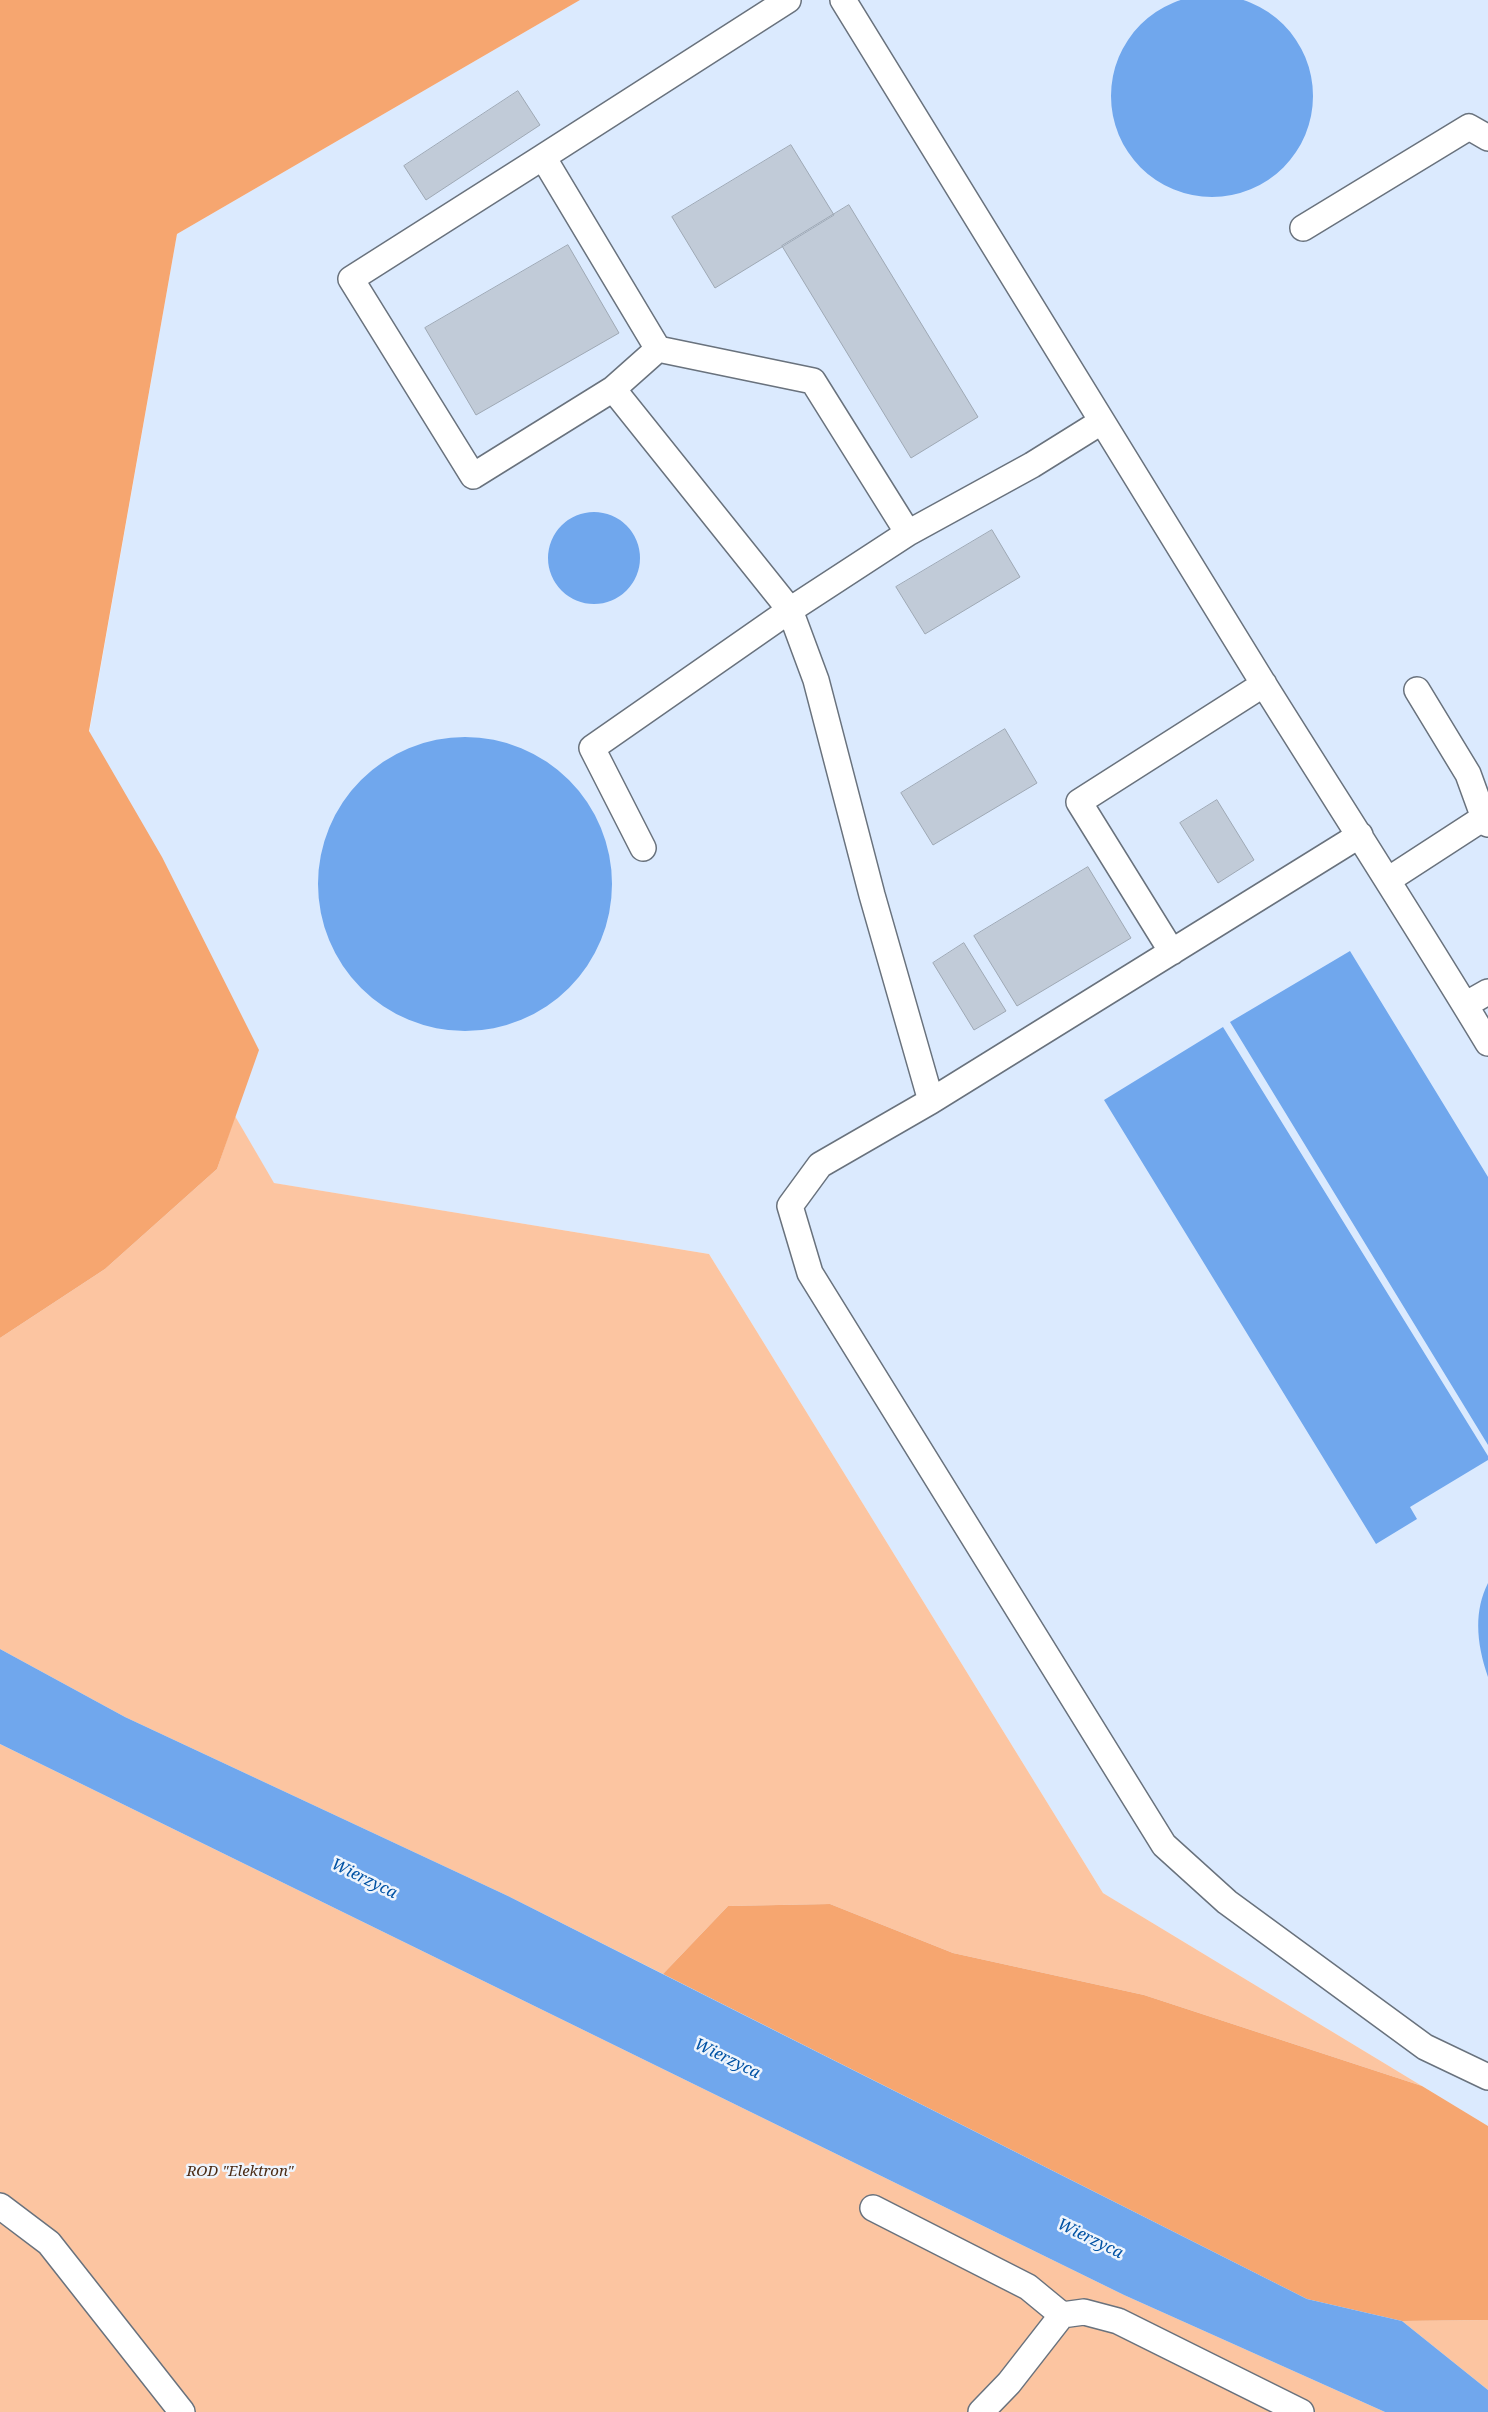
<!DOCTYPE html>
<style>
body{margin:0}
canvas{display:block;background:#eef4fc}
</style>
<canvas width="1488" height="2412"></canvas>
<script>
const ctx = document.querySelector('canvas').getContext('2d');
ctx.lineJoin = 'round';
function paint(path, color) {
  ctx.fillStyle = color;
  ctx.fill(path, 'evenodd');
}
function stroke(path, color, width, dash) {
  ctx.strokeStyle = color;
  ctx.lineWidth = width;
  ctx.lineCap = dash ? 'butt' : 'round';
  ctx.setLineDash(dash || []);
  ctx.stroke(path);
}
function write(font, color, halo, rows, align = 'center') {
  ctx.font = font + ' "Noto Serif",serif';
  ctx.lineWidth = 5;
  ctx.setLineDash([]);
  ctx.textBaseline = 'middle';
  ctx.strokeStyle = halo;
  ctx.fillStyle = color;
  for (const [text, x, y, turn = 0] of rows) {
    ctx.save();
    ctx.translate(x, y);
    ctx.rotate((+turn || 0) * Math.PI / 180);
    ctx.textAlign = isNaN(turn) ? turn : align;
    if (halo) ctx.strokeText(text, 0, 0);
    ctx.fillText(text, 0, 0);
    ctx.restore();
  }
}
paint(new Path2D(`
 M580,0H1488V2126L1103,1893L709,1254L273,1183L72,830L177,234Z`), '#dbeafe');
paint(new Path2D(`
 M235,1116L274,1183L709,1254L1103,1893L1422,2086L1144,1995L953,1953L830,1904L728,1906L663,1974L508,1896L125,1717L0,1649V1338L105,1269L217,1169Z
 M0,1744L1124,2295L1385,2412H0Z
 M1488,2320V2390L1402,2321Z`), '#fcc5a1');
paint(new Path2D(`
 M0,0H580L177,234L89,731L162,857L259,1050L217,1169L105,1269L0,1338Z
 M830,1904L953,1953L1144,1995L1422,2086L1488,2126V2320L1402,2321L1307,2299L663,1974L728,1906Z`), '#f6a670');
paint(new Path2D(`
 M1111 96a101 101 0 1 1 202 0a101 101 0 1 1-202 0Z
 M548 558a46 46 0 1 1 92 0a46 46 0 1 1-92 0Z
 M318 884a147 147 0 1 1 294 0a147 147 0 1 1-294 0Z
 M1350,951L1488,1177V1445L1230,1022Z
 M1223,1027L1488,1456V1460L1410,1507L1417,1519L1376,1544L1104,1100Z
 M1488,1583V1677C1477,1645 1473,1613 1488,1583Z
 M0,1649L125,1717L508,1896L1307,2299L1402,2321L1488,2390V2412H1385L1124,2295L0,1744Z`), '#70a7ed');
const building = new Path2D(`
 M518,91L540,125L426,200L404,166Z
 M791,145L834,215L715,288L672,217Z
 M849,205L978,417L911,458L782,246Z
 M568,245L619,333L476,415L425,328Z
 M992,530L1020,577L925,634L896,587Z
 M1005,729L1037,783L933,845L901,793Z
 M1217,800L1254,860L1218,883L1180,823Z
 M1088,867L1131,938L1017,1006L974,936Z
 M964,943L1006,1011L974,1030L933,963Z`);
paint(building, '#c1cbd8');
stroke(building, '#9fa9b5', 1);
const service = new Path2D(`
 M788,0L543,157L658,349L813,381L908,533L1032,465L1101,422
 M843,0C982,228 1121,456 1263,683C1338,803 1415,922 1488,1043
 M543,157L351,279L473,476L613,389L658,349
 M1303,228L1469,127L1488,138
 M613,389L790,610L908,533
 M1417,690L1468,774L1484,818L1488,824
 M1360,835L931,1101L820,1165L790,1206L810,1273L1164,1845L1227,1902L1425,2047L1488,2077
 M643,848L592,748L790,610L816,680L872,895L931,1101
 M1388,880L1488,815
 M1172,952L1079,802L1264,684
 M1465,1005L1488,992
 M0,2206L49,2243L182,2412
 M873,2208L1028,2287L1062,2315
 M981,2412L1009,2383L1062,2315L1084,2312L1118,2321L1301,2412`);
stroke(service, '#69727d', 28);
stroke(service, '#fff', 25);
write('italic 15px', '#4b2b14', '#eef4fc', [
 ["ROD \"Elektron\"",240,2172]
]);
write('italic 16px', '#0052a4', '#eef4fc', [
 ["Wierzyca",364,1879,26],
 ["Wierzyca",727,2059,26],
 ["Wierzyca",1090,2239,26]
]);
</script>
